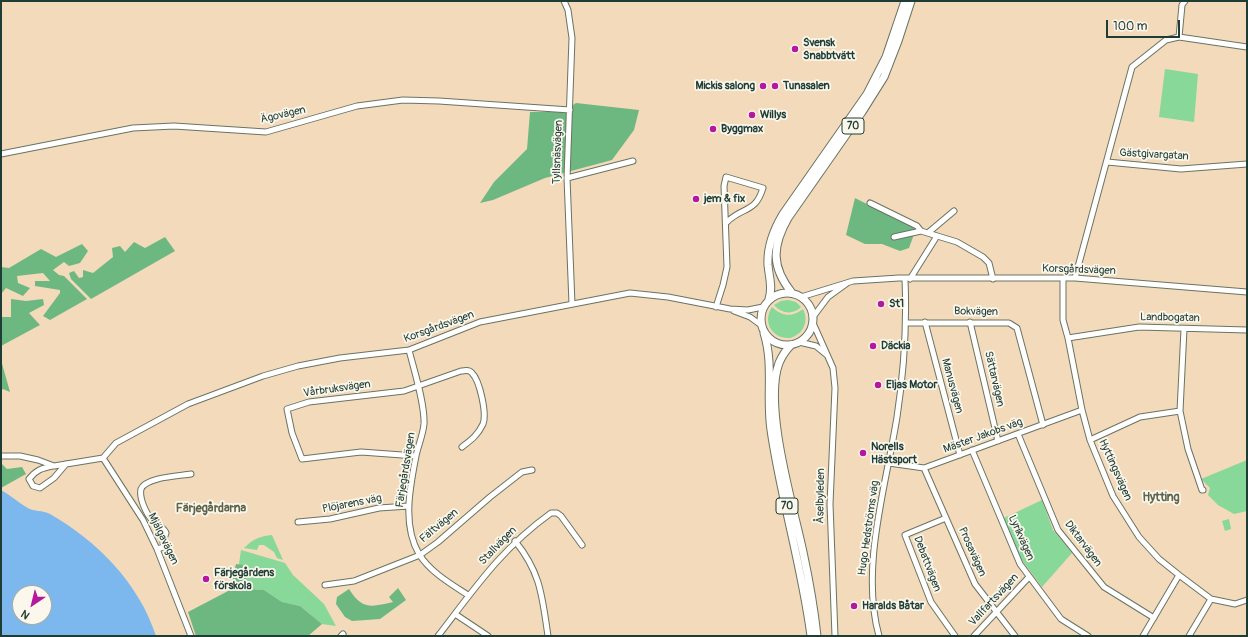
<!DOCTYPE html>
<meta charset="utf-8">
<style>
body{margin:0}
#map{position:relative;width:1248px;height:637px;overflow:hidden;background:#f3daba;font-family:Pangolin,sans-serif}
canvas{display:block}
.frame{position:absolute;inset:0;border:2px solid #1f3d34;pointer-events:none}
.north{position:absolute;left:12px;top:585px;width:40px;height:40px;box-sizing:border-box;background:#fbf7ec;border:1px solid #a3ada2;border-radius:50%;rotate:215deg;font-size:11px;font-weight:700;line-height:16px;text-align:center;color:#1f3d34}
.north::after{content:'';display:block;margin:auto;width:14px;height:18px;background:#b5179e;clip-path:polygon(50% 0,100% 100%,50% 72%,0 100%)}
.scale{position:absolute;left:1106px;top:20px;width:74px;height:18px;box-sizing:border-box;border:2px solid #1f3d34;border-top:0;padding-left:5px;font-size:12px;line-height:14px;white-space:nowrap;color:#1f3d34;-webkit-text-stroke:3px #fbf7ec;paint-order:stroke}
</style>
<div id="map">
<canvas width="1248" height="637"></canvas>
<div class="frame"></div>
<div class="north">N</div>
<div class="scale">100 m</div>
</div>
<script>
const ctx = document.querySelector('canvas').getContext('2d');
ctx.lineJoin = 'round';
function paint(path, color) {
  ctx.fillStyle = color;
  ctx.fill(path, 'evenodd');
}
function stroke(path, color, width, dash) {
  ctx.strokeStyle = color;
  ctx.lineWidth = width;
  ctx.lineCap = dash ? 'butt' : 'round';
  ctx.setLineDash(dash || []);
  ctx.stroke(path);
}
function write(font, color, halo, rows, align = 'center') {
  ctx.font = font + ' Pangolin,sans-serif';
  ctx.lineWidth = 3.5;
  ctx.setLineDash([]);
  ctx.textBaseline = 'middle';
  ctx.strokeStyle = halo;
  ctx.fillStyle = color;
  for (const [text, x, y, turn = 0] of rows) {
    ctx.save();
    ctx.translate(x, y);
    ctx.rotate((+turn || 0) * Math.PI / 180);
    ctx.textAlign = isNaN(turn) ? turn : align;
    if (halo) ctx.strokeText(text, 0, 0);
    ctx.fillText(text, 0, 0);
    ctx.restore();
  }
}
paint(new Path2D(`
 M1165,69L1198,74L1194,122L1159,117Z
 M788,300L796,302L801,307C793,315 782,314 774,305L781,301Z
 M772,307C782,317 793,317 803,309C809,321 804,334 790,338C772,339 762,322 772,307Z
 M1247,460V511L1234,514L1218,505L1208,495L1210,488L1201,479Z
 M1042,500L1053,530L1072,553L1042,587L1021,559L1004,518Z
 M1229,519L1231,529L1225,531L1222,521Z
 M272,535L283,560L277,558L274,552L264,545H259L257,550L244,548C253,539 260,536 272,535Z
 M241,550L285,563L293,575L324,604L336,626L322,624L300,606L282,602L264,590L248,589L245,587L239,564Z`), '#87d899');
paint(new Path2D(`
 M576,103L639,110L634,130L612,160L545,178L493,200L480,203L494,182L527,149L530,112H563Z
 M855,198L916,229L909,248L900,251L882,244H865L846,235Z
 M165,237L175,251L91,299L71,279L69,273L74,271L79,278L83,277V270L93,273L113,257L112,248L120,246L125,252L134,242L145,248Z
 M82,244L88,251L80,263L69,266L64,262L53,270L59,275L64,276L87,299L50,320L43,316L60,293V290L35,286V281H50L43,273L17,276L18,283L30,288L23,296L6,288L1,294V267L9,268L41,249L56,257Z
 M11,299L26,301L43,299L44,305L29,313L40,325L1,346V317H11Z
 M1,360L10,392L3,389L1,391Z
 M1,463L7,469L22,467L26,474L1,488Z
 M236,564L243,565L247,573L245,587L248,589L264,590L282,602L300,606L322,624L308,636H196L188,612L230,590Z
 M398,588L406,600L380,619L352,621L345,617L336,604L337,597L349,589C362,610 371,607 393,602L389,597Z`), '#6db881');
paint(new Path2D(`
 M1,490C10,495 18,502 26,507C33,512 43,510 50,514C97,541 139,583 156,636H1ZM20,593H44V617H20Z`), '#7cb7ee');
const minor = new Path2D(`
 M564,1L568,10L572,38L567,178L572,304
 M1179,37L1182,5L1185,1
 M1,154L133,128L174,126L266,132L357,106L403,100L439,101L570,110
 M1107,162L1181,169L1247,164
 M567,178L633,161
 M870,203L917,226L921,231
 M929,232L954,211
 M894,237L921,231L957,242L983,257L989,263L993,279
 M1063,278V320L1068,338L1082,410L1090,440L1113,496L1139,537L1159,559L1179,575L1211,599L1235,604L1247,600
 M1075,278L1132,67L1166,40L1179,37L1247,47
 M910,279L937,236
 M801,297L853,281L899,278H1075L1247,292
 M716,307L723,285L727,267L724,186L726,177L763,188C755,214 743,206 727,222
 M734,311L750,317L761,325
 M813,317L828,297L846,284
 M925,322L960,455
 M970,322L998,441
 M813,323L833,368L835,388L830,504L835,636
 M906,323H1009L1017,328L1043,425
 M1184,329L1180,411L1188,449L1202,490H1203
 M1068,338L1139,327L1247,330
 M799,342L816,346L827,355
 M409,350C414,370 425,404 424,424C423,435 418,446 416,456C410,487 402,525 419,554C430,572 451,584 468,595
 M1018,434L1058,530L1104,587L1154,618
 M1090,440L1140,417L1180,411
 M972,450L1020,564L1061,619L1088,636
 M1,456H20L38,460L54,466L103,458
 M416,456L361,452L302,459L292,433L287,409L309,402L404,391L461,371C465,371 469,369 472,373C480,381 487,414 483,424C478,435 471,440 462,447
 M103,458L116,443L188,404L263,376L298,366L340,358L409,350L480,322L630,293L668,297L730,309L748,310L763,307
 M103,458L143,520L157,549L191,636
 M889,463L924,468L1082,410
 M53,466C42,468 36,470 29,479L33,486L40,488L54,478L66,464
 M924,468L975,584L1015,636
 M946,518L905,535L931,602L955,636
 M298,522L330,519L379,508L409,506
 M515,541C541,573 542,596 548,636
 M157,549L164,547L163,542L166,533C163,526 158,526 153,521C146,514 139,498 141,489C146,477 179,476 191,474
 M325,585L354,581L420,555L438,542L490,497L522,472L532,470
 M455,614L488,636
 M341,636L343,634
 M438,636C475,588 501,549 551,513H557L561,516L582,545
 M879,636C860,568 886,486 897,417C904,371 907,326 905,279
 M974,636L1029,577
 M1143,636L1179,575
 M1189,636L1211,599`);
const highway = new Path2D(`
 M761 319a26 26 0 1 1 52 0a26 26 0 1 1-52 0Z
 M792,293C771,267 772,246 788,218L862,112L884,77L898,41L911,1
 M769,299C773,287 769,277 768,265C767,247 774,229 783,214L867,94L886,57L905,1
 M764,333C774,365 766,397 771,430C781,499 802,566 811,636
 M791,345C786,350 782,356 779,363C763,406 793,505 803,552C809,580 814,608 817,636`);
stroke(minor, '#697463', 7);
stroke(highway, '#697463', 9);
stroke(minor, '#fff', 5);
stroke(highway, '#fff', 7);
for (const [x, y, r, color] of [
 [795,49,4,"#b5179e"],
 [763,86,4,"#b5179e"],
 [775,86,4,"#b5179e"],
 [752,115,4,"#b5179e"],
 [713,129,4,"#b5179e"],
 [696,199,4,"#b5179e"],
 [881,304,4,"#b5179e"],
 [873,346,4,"#b5179e"],
 [878,385,4,"#b5179e"],
 [863,453,4,"#b5179e"],
 [206,579,4,"#b5179e"],
 [854,606,4,"#b5179e"]
]) {
  const dot = new Path2D();
  dot.arc(x, y, r, 0, 2 * Math.PI);
  ctx.fillStyle = color;
  ctx.fill(dot);
  stroke(dot, '#fbf7ec', 1.5);
}
for (const [x, y, w] of [
 [853,126,22],
 [787,506,22]
]) {
  const box = new Path2D();
  box.roundRect(x - w / 2, y - 8, w, 16, 3);
  ctx.fillStyle = '#fbf7ec';
  ctx.fill(box);
  stroke(box, '#1f3d34', 1);
}
write('bold 10px', '#1f3d34', null, [
 ["70",853,126],
 ["70",787,506]
]);
write('bold 11px', '#1f3d34', '#fbf7ec', [
 ["Svensk",803,43],
 ["Snabbtvätt",803,56],
 ["Mickis salong",755,86,"right"],
 ["Tunasalen",783,86],
 ["Willys",760,115],
 ["Byggmax",721,129],
 ["jem & fix",704,199],
 ["St1",889,304],
 ["Däckia",881,346],
 ["Eljas Motor",886,385],
 ["Norells",871,447],
 ["Hästsport",871,460],
 ["Färjegårdens",214,573],
 ["förskola",214,586],
 ["Haralds Båtar",862,606]
], 'left');
write('11px', '#1f3d34', '#fbf7ec', [
 ["Ägovägen",283,115,-13],
 ["Tyllsnäsvägen",558,152,-88],
 ["Gästgivargatan",1154,155,3],
 ["Korsgårdsvägen",1079,270,2],
 ["Bokvägen",976,312,1],
 ["Landbogatan",1170,318,1],
 ["Korsgårdsvägen",439,327,-20],
 ["Sättarvägen",994,379,77],
 ["Manusvägen",952,386,75],
 ["Vårbruksvägen",337,389,-8],
 ["Mäster Jakobs väg",983,436,-20],
 ["Färjegårdsvägen",406,470,-81],
 ["Hyttingsvägen",1115,470,66],
 ["Åselbyleden",821,496,-89],
 ["Plöjarens väg",352,504,-11],
 ["Fältvägen",439,526,-40],
 ["Hugo Hedströms väg",869,528,-82],
 ["Lyrikvägen",1021,538,66],
 ["Mjälgavägen",163,539,64],
 ["Diktarvägen",1083,544,53],
 ["Stallvägen",498,546,-46],
 ["Prosavägen",972,552,66],
 ["Debattvägen",927,564,69],
 ["Vallfartsvägen",994,600,-47]
]);
write('bold 12px', '#5e644b', '#fbf7ec', [
 ["Hytting",1161,498],
 ["Färjegårdarna",211,509]
]);
</script>
